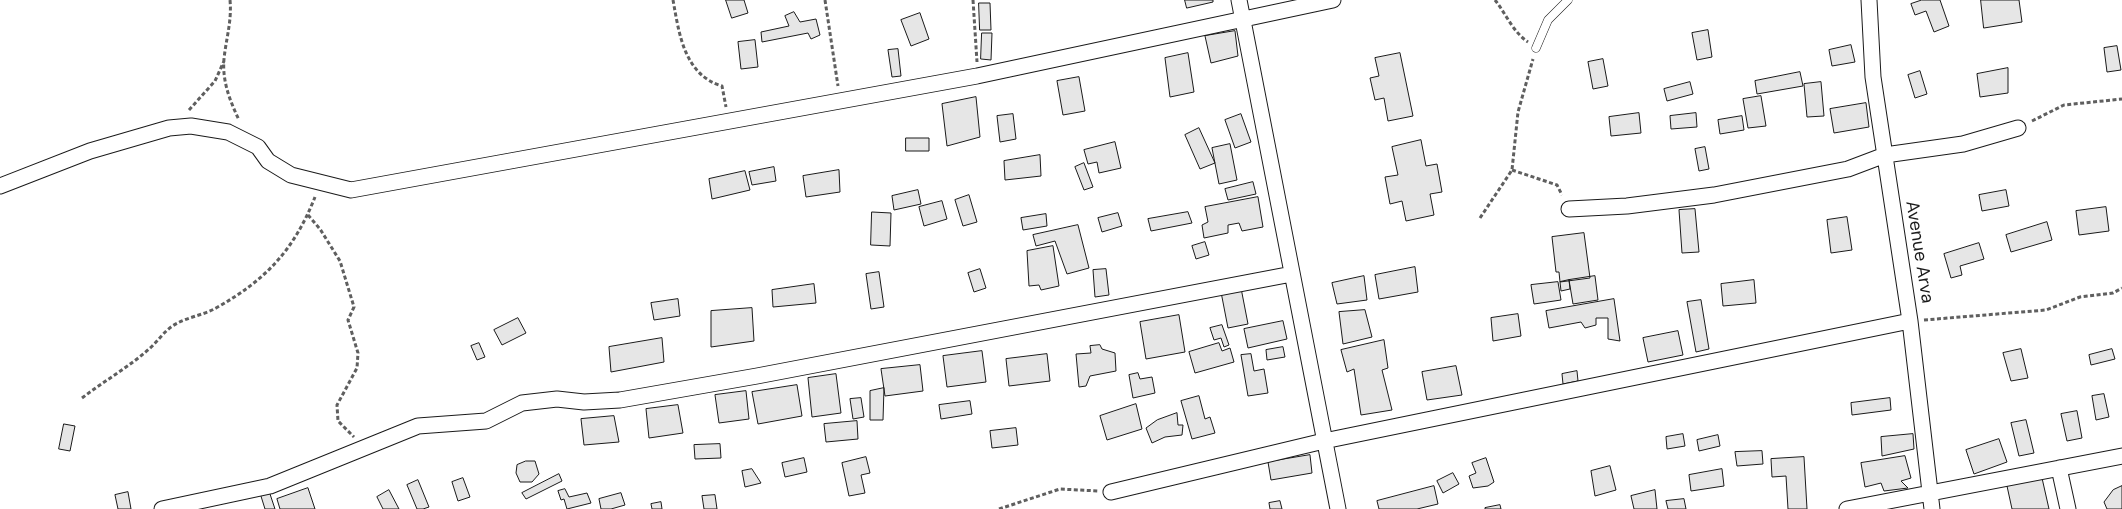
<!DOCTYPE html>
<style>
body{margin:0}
canvas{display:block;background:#fff}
</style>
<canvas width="2122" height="509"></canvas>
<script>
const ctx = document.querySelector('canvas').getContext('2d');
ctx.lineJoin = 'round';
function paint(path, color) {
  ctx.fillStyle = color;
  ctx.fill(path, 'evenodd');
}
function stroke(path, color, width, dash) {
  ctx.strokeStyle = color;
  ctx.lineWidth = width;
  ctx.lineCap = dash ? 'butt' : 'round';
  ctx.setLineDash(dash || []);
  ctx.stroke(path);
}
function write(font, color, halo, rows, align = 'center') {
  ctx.font = font + ' "DM Sans",sans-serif';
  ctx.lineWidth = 4;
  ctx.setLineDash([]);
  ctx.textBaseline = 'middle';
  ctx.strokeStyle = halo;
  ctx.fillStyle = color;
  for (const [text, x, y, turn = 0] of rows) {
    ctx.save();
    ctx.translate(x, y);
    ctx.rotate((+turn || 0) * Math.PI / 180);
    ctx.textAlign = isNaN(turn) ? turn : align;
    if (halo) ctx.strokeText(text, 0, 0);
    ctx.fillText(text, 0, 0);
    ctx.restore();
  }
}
const building = new Path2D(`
 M726,0H744L748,13L732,18Z
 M1185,0H1213V2L1187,8Z
 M1922,0H1940L1949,26L1934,32L1926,11L1915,15L1911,4Z
 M1981,0H2019L2022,22L1984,28Z
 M979,3H990L991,30H980Z
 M794,12L800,22L816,19L820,35L811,39L808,33L762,42L761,32L789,26L785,16Z
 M920,13L929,39L911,46L901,20Z
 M1708,30L1712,57L1697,60L1692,33Z
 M1235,31L1238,56L1211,63L1205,36Z
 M982,33H992L991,60L981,59Z
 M755,40L758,67L741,69L738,42Z
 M1851,45L1855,62L1832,66L1829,50Z
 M2117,46L2121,70L2107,72L2104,48Z
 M898,49L901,76L892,77L888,50Z
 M1188,53L1194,92L1170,97L1165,58Z
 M1400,53L1413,116L1388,121L1384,98L1375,100L1370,78L1379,76L1375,58Z
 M1603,59L1608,86L1593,89L1588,62Z
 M2008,68V93L1980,97L1977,74Z
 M1920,71L1927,94L1915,98L1908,75Z
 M1800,72L1803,86L1757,94L1755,81Z
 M1079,77L1085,111L1063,115L1057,81Z
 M1690,82L1693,94L1667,101L1664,89Z
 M1821,82L1824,116L1807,117L1804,84Z
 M1761,96L1766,126L1748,128L1743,99Z
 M976,97L980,137L947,146L942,104Z
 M1866,103L1869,127L1834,133L1830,109Z
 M1639,113L1641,133L1611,136L1609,117Z
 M1696,113L1697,127L1671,129L1670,116Z
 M1013,114L1016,139L1000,142L997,116Z
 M1241,114L1251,142L1235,148L1225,120Z
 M1742,116L1744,130L1720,134L1718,120Z
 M1199,128L1215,163L1200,169L1185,135Z
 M906,138H929V151H906Z
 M1421,140L1426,166L1437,164L1442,192L1430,194L1434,215L1406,221L1402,201L1390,204L1385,177L1398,175L1392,147Z
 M1115,142L1121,168L1099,173L1097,162L1088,164L1084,150Z
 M1230,144L1237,180L1219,184L1212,148Z
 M1705,147L1709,169L1699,171L1695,149Z
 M1040,155L1041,176L1005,180L1004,161Z
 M1084,163L1093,187L1084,190L1075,167Z
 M774,167L776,181L752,185L749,172Z
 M839,170L840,192L806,197L803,176Z
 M745,171L750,190L712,199L709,179Z
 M1253,182L1256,194L1228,200L1225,189Z
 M918,190L921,204L894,210L892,196Z
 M2006,190L2009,206L1982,211L1979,195Z
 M969,195L977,222L963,226L955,200Z
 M1258,197L1263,227L1242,231L1239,223L1228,225V233L1204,238L1202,225L1208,222L1205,207Z
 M942,201L947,219L924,226L919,207Z
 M2106,207L2109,231L2079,235L2076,211Z
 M1695,209L1699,252L1682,253L1679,210Z
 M872,212L891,213L890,246L871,245Z
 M1188,212L1192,223L1151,231L1148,219Z
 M1118,213L1122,226L1102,232L1098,218Z
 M1046,214L1047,226L1023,230L1021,218Z
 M1847,217L1852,250L1831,253L1827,220Z
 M2047,222L2052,240L2011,252L2006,235Z
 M1078,225L1089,268L1067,274L1055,241L1036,246L1033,235Z
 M1584,233L1590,278L1560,282L1559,272H1556L1552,237Z
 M1205,242L1209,255L1196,259L1192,246Z
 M1979,243L1984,259L1960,266L1962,275L1951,278L1944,254Z
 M1053,246L1059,286L1041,290L1039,285L1029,286L1027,251Z
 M1415,267L1418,292L1379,299L1375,275Z
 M980,269L986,288L974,292L968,273Z
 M1106,269L1109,295L1095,297L1093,270Z
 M879,272L884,307L871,309L866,274Z
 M1364,276L1367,300L1337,304L1332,283Z
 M1595,276L1598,300L1573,304L1569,280Z
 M1569,280L1570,289L1561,291L1560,282Z
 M1754,280L1756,303L1723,306L1721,284Z
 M1558,282L1561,300L1534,304L1531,285Z
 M814,284L816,303L773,307L772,290Z
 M1241,288L1248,324L1228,328L1221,292Z
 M678,299L680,316L654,320L651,303Z
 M1614,299L1620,341L1608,339V318H1596V325L1585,328L1581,322L1549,328L1546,311Z
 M1701,300L1709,349L1696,352L1687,302Z
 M752,308L754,341L711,347V311Z
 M1365,310L1372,337L1343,344L1339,312Z
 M1518,314L1521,336L1493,341L1491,318Z
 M1179,315L1185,352L1146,359L1140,322Z
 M518,318L526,333L502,345L494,330Z
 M1283,321L1287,339L1248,348L1244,329Z
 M1222,325L1229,345L1224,347L1221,338L1214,340L1210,328Z
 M1678,331L1683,355L1648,362L1643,338Z
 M662,338L664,362L611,372L609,347Z
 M1384,340L1388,368L1382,370L1392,410L1361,415L1354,369L1347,372L1341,350Z
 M479,343L485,357L477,360L471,346Z
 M1219,343L1222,351L1230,348L1234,362L1195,373L1189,352Z
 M1100,345L1102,349L1115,353L1116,371L1090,376L1086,386L1079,387L1076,354L1091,353L1090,346Z
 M1283,347L1285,357L1267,360L1266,350Z
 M2021,349L2028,378L2011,381L2003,353Z
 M2112,349L2115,359L2091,365L2089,355Z
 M982,351L986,382L947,387L943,356Z
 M1047,354L1050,381L1009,386L1006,359Z
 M1251,354L1254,371L1264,369L1268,393L1248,396L1241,355Z
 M920,365L923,391L885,396L881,369Z
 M1456,366L1462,395L1427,400L1422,372Z
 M1577,371L1578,381L1563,384L1562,374Z
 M1138,373L1140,379L1152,377L1155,393L1133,398L1129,375Z
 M836,374L841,413L812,417L808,378Z
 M797,385L802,416L758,424L752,392Z
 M884,388L883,420H870V391Z
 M746,391L749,419L719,423L715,395Z
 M2104,394L2109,417L2096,420L2092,396Z
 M1199,396L1205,419L1210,417L1215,433L1192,439L1181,401Z
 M861,398L864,417L853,419L850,399Z
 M1890,398L1891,410L1852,415L1851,403Z
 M970,401L972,414L941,419L939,405Z
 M1136,404L1142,429L1107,440L1100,416Z
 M678,405L683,433L649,438L646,409Z
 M2077,411L2082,438L2067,441L2061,414Z
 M1177,413L1178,425H1183L1182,435L1165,437L1152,443L1146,428L1157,420Z
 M614,416L619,442L584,445L581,419Z
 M2026,420L2034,453L2019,456L2011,423Z
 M857,421L858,439L826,442L824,424Z
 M64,424L75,426L70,451L59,449Z
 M1016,428L1018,445L992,448L990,431Z
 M1683,434L1685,446L1667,449L1666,437Z
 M1913,434L1914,449L1882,456L1881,437Z
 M1718,435L1720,446L1699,451L1697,440Z
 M1999,439L2007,462L1974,474L1966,450Z
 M720,444L721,458L695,459L694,445Z
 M1762,451L1763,464L1737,466L1735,452Z
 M1310,455L1312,473L1271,480L1268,462Z
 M1905,456L1911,478L1901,481L1908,488L1884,491L1881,483L1865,487L1861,463Z
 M866,457L870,473L861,475L865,493L849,496L842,463Z
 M1804,457L1807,509H1788L1786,476L1772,477L1771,459Z
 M804,458L807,472L785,477L782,463Z
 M1486,458L1494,482L1488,486L1473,488L1469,476L1476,473L1472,463Z
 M526,461H535L539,474L532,482H520L516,473L517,465Z
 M1610,466L1616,490L1595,496L1591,471Z
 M752,469L761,483L745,487L742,471Z
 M1722,469L1724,486L1691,491L1689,475Z
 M1453,473L1459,484L1443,493L1437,481Z
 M559,474L562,481L526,499L522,493Z
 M463,478L470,497L458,501L452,482Z
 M2042,478L2049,509H2012L2007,486Z
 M418,480L429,507L423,509H417L407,485Z
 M1434,486L1438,504L1417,509H1379L1377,501Z
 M2122,486V509H2107L2104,502L2113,490Z
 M308,488L315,509H280L277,499Z
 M565,489L569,497L587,493L591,503L567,509L564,499L561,500L558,491Z
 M389,490L399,509H383L377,497Z
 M1655,490L1657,509H1634L1631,496Z
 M269,491L275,509H265L260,493Z
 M128,492L131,509H118L115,495Z
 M621,493L625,505L611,509H601L599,499Z
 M715,495L717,509H704L702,496Z
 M1684,499L1686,509H1668L1666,501Z
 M1280,501L1282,509H1270L1269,503Z
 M661,502L662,509H652L651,504Z
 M1500,505L1501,509H1485V508Z`);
paint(building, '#e6e6e6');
stroke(building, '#1a1a1a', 1);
const lane = new Path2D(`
 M1536,48L1548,20L1568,0`);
const street = new Path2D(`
 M1239,0L1338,509
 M1869,0L1873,77L1910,321L1932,509
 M0,186L90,151L169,128L191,126L228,132L258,147L268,161L291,175L351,190L977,76L1333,0
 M1569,209L1627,206L1714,195L1848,169L1885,155L1963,144L2018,128
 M2059,468L2068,509
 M1111,492L1324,441L1910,321
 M162,509L270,486L418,426L486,421L522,403L557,399L584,402L620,400L757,376L1292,274
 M1847,509L2122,456`);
stroke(lane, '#1a1a1a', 9);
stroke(street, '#1a1a1a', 17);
stroke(new Path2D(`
 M230,0C232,21 226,39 224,59C222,81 230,101 239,120
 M673,0C679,33 684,75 722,86L726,107
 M825,0L838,86
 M973,0L977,62
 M1495,0C1506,14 1513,32 1528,42
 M189,110L215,81L224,61
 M2032,121L2064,105L2122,99
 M1512,170L1557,185L1562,195
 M308,215L320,229L340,261L354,307L348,320L358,353L357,368L337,405L338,421L354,437
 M1480,218L1512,170L1518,112L1533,59
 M1924,320L2046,310L2080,297L2113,293L2122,288
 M82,398C104,381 129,367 149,349C157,342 163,333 171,327C185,317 202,316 216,308C266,280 294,250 315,197
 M999,509L1060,489L1098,491`), '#5f5f5f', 3, [4, 2.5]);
stroke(lane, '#fff', 8);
stroke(street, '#fff', 15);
write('18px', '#1a1a1a', '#fff', [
 ["Avenue Arva",1919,252,81]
]);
</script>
